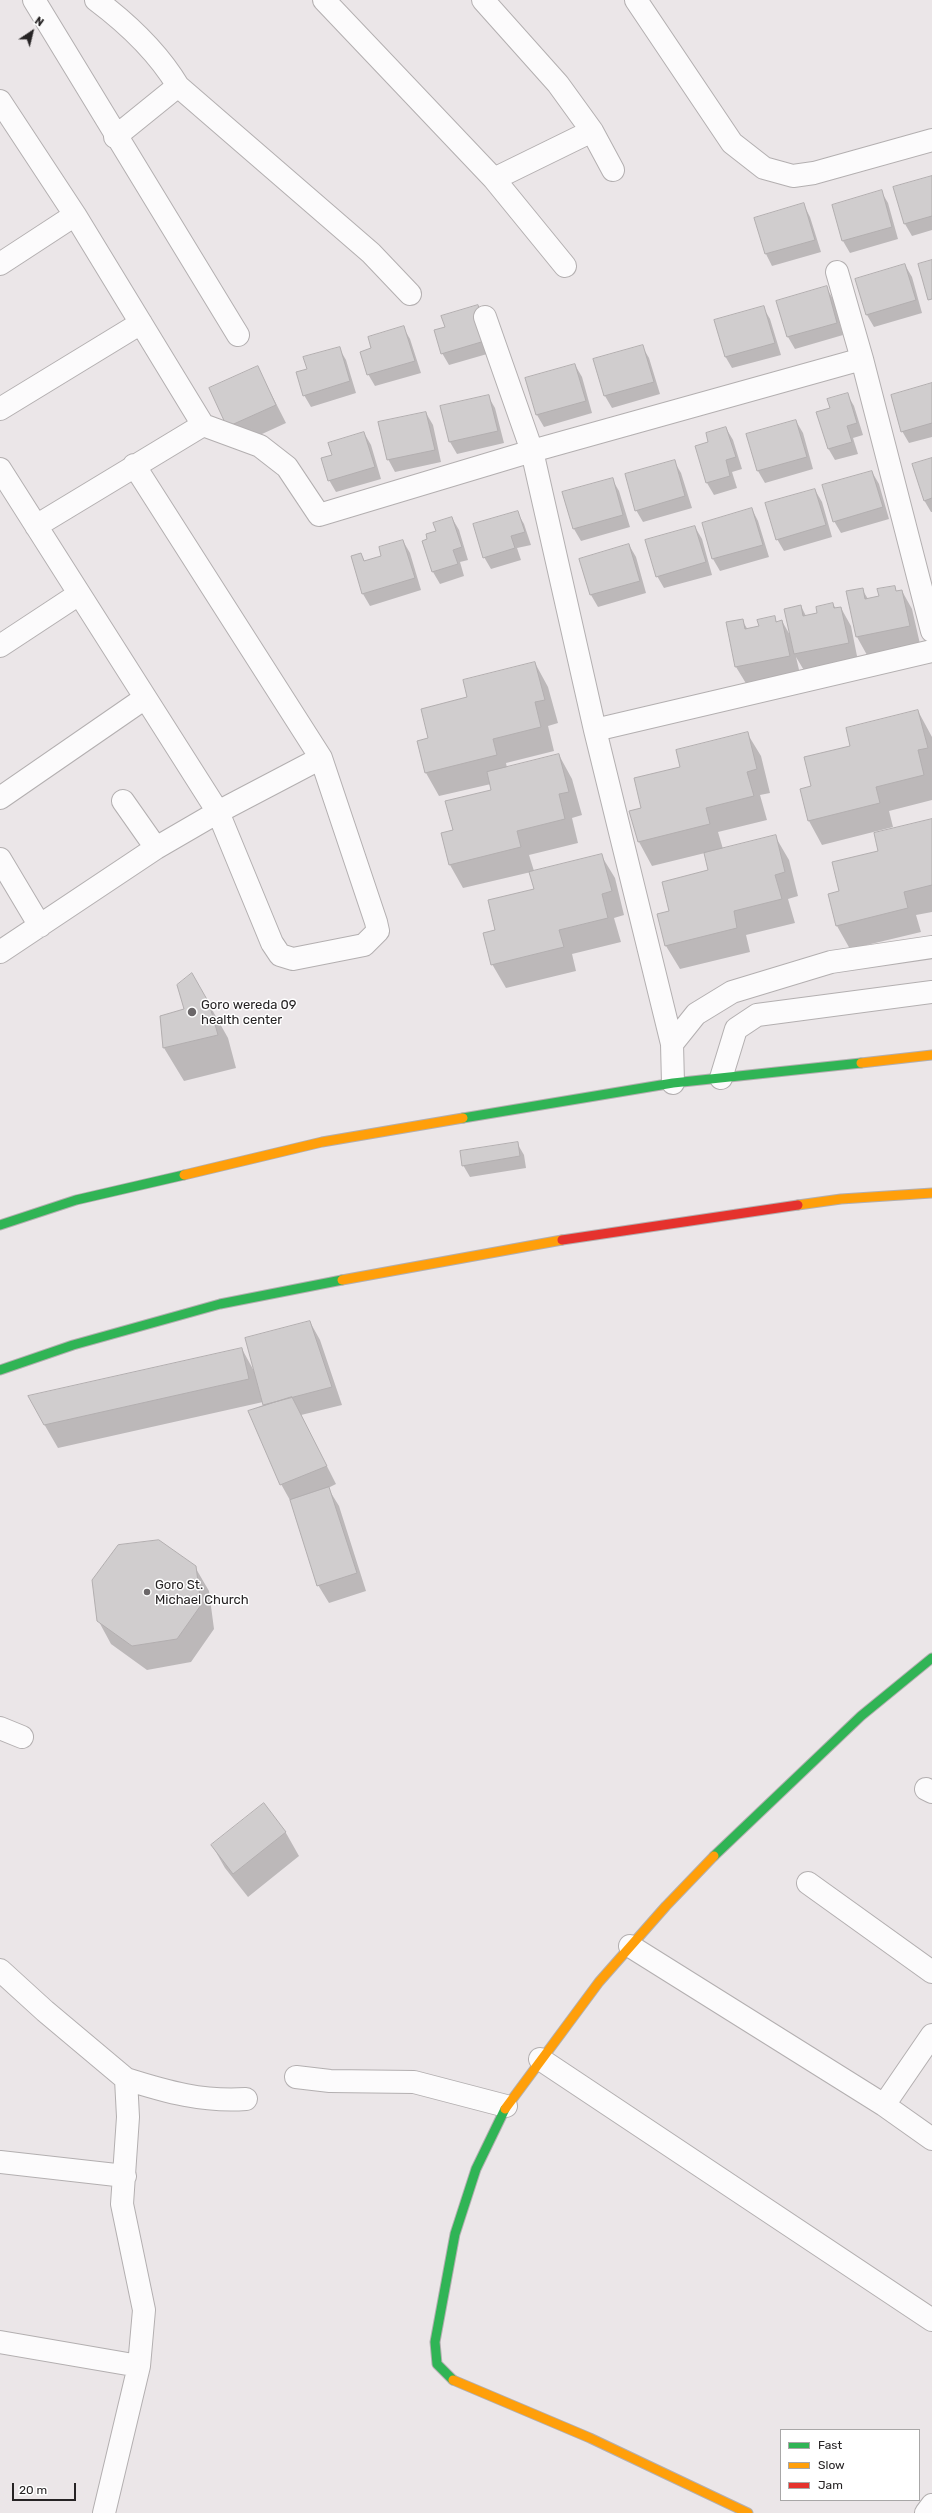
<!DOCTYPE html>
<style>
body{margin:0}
#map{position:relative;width:932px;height:2513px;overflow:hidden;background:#ebe6e8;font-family:Rubik,sans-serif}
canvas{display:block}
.legend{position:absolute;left:780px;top:2429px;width:140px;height:72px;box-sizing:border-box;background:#fff;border:1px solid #a8a7a7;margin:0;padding:5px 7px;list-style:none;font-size:12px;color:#262324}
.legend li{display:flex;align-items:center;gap:8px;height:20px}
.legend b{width:20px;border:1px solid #a8a7a7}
.north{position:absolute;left:12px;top:12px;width:40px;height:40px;-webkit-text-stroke:3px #fff;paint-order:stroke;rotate:35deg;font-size:11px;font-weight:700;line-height:16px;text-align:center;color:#262324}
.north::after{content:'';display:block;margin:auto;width:14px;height:18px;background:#262324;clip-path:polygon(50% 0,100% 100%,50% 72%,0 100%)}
.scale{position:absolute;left:12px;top:2483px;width:64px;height:18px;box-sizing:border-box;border:2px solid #262324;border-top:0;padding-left:5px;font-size:12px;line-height:14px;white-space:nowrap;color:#262324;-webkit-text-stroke:3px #fff;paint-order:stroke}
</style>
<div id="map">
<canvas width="932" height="2513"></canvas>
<ul class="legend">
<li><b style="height:5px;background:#30b455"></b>Fast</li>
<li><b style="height:5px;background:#ff9f0a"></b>Slow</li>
<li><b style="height:5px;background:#e5322d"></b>Jam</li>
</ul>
<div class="north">N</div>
<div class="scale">20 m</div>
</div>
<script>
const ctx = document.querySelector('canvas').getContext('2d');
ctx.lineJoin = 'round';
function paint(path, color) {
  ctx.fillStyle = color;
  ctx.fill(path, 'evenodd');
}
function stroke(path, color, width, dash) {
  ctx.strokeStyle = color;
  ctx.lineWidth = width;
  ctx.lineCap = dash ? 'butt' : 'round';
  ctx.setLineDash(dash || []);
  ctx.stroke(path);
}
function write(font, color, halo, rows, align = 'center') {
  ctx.font = font + ' Rubik,sans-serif';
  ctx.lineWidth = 3;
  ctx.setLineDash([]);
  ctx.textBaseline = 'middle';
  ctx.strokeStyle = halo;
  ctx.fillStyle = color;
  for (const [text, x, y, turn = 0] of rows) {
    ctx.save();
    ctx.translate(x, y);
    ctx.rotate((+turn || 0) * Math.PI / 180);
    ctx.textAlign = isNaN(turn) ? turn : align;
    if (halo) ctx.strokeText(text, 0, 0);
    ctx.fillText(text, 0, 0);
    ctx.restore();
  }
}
paint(new Path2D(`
 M932,177V230L912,236L905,224Z
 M881,191L888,203L898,239L850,253L843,241Z
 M804,205L810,217L821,252L772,266L766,254Z
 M905,265L912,277L922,313L874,327L867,315Z
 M826,287L833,299L843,335L795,349L788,337L777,302Z
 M477,306L494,352L449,365L442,353L446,328Z
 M763,307L770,319L781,355L732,368L725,356Z
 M403,327L410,339L421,373L375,386L368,374L372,349Z
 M642,346L649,358L660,394L612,408L605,396Z
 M339,348L346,360L356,393L311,407L304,395L308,370Z
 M575,365L582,377L592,413L544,427L537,415Z
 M258,368L286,423L238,445L211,389Z
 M932,384V437L909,443L902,431Z
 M847,394L854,406L863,435L853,438L858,454L835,460L828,448L831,409Z
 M488,396L495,408L504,443L457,454L450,442Z
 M426,413L433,425L441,462L395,472L388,459Z
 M796,421L803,433L813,469L765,483L758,471Z
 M726,428L733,440L742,469L732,472L737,488L714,495L707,483L696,447L709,443Z
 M364,433L371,445L381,479L336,492L329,480L333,455Z
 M932,460V512H931L924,500Z
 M674,461L681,473L692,508L643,522L636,510Z
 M872,472L879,484L889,519L841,533L834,521Z
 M612,479L619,491L630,527L581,541L574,529L564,493Z
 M815,490L822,502L832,537L784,551L777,539Z
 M752,509L758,521L769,557L720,571L713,559L703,523Z
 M517,512L524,524L531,545L517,548L521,560L491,569L484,557Z
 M452,518L459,530L468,560L460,562L464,576L440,584L433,572L423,541L428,539Z
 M695,527L702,539L712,575L664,588L657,576Z
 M403,541L410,553L421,590L370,606L363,594L352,556L361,554L365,562L383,557Z
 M629,545L636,557L646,593L598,607L591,595L580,559Z
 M894,587L897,592L902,591L912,609L920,644L867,655L857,637L862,589L868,599L880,596Z
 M833,604L836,609L841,608L851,626L858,661L805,672L796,657L800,674L747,685L736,667L727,623L742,620L748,630L760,627L774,618L777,622L782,621L791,637L801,606L806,616L818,614Z
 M535,663L548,687L558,723L548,726L554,751L506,763L507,768L559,755L572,779L582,815L572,818L578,843L529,855L534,871L601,855L615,878L624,915L614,918L621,942L572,954L576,971L506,988L492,964L535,890L531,872L463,888L450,865L454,831L492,790L491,784L439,796L426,773L430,739L469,698Z
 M918,711L932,737V800L889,811L893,827L822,845L809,821L801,790L813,787L851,746Z
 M747,733L761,756L770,793L760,795L767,820L718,832L723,849L775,836L789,860L798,896L788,899L795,923L746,935L750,952L680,969L666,946L670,911L709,871L705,853L652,866L639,842L631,811L642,808L681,768Z
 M932,820V912L916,915L921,932L850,949L837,926L841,892L879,851Z
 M192,974L228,1038L236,1068L184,1081L164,1048L161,1017L185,1010Z
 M517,1143L524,1155L526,1168L470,1177L463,1165Z
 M310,1322L320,1340L342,1405L301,1415L336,1484L328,1488L339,1506L366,1591L329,1603L318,1585L291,1502L281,1484L249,1411L264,1405L263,1402L58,1448L44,1424L242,1349L254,1371Z
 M195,1567L209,1591L214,1629L191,1662L147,1670L111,1644L98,1620Z
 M263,1805L286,1833L299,1856L248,1897L225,1868L212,1845Z`), '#0003');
const building = new Path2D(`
 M932,176V216L904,224L893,187Z
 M882,190L892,227L842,241L832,205Z
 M804,203L815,240L765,254L754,218Z
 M932,260V299L928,300L918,264Z
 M905,264L916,300L866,315L855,279Z
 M827,286L837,323L787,337L776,301Z
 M478,305L488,340L441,354L434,330L445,327L441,316Z
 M764,306L775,343L725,357L714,320Z
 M404,326L415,361L367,375L360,352L371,348L368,337Z
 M643,345L654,382L604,396L593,359Z
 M340,347L350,381L303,396L296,372L307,369L303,357Z
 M575,364L586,401L536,415L525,378Z
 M258,366L276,405L227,427L209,388Z
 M932,383V423L901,432L891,395Z
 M848,393L857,423L847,426L852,442L828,449L816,412L830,408L827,399Z
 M489,395L498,431L449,442L440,406Z
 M426,412L435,450L387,460L378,422Z
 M796,420L807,457L757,471L746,434Z
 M726,427L736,457L726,460L730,476L706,483L695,446L708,442L706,433Z
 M364,432L375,467L328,481L321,458L332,455L328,443Z
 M932,458V498L924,501L912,464Z
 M675,460L685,496L635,511L625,474Z
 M872,471L883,507L833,522L822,485Z
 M613,478L623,515L573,529L562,492Z
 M815,489L826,525L776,540L765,503Z
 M752,508L763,545L712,559L702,523Z
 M518,511L525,532L511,536L515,548L483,558L473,524Z
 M452,517L462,547L453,550L458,564L432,572L422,541L427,539L426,534L436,531L433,523Z
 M695,526L706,562L656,577L645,540Z
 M403,540L415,578L362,594L351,556L361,553L364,561L381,556L379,547Z
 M629,544L640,581L590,595L579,559Z
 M895,586L896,591L902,590L910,626L856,637L846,591L863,588L865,599L879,596L877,589Z
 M833,603L834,608L841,607L849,643L794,654L784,609L801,605L803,616L817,613L816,607Z
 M775,616L776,622L782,620L790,656L735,667L726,622L743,619L745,629L759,626L757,620Z
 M535,662L545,700L535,702L541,727L493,739L497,755L425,773L417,741L428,738L421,709L467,697L463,680Z
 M918,710L928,748L918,750L924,775L876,787L880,803L808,821L800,789L811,786L804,757L850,746L846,728Z
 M748,732L757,769L747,772L754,796L706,808L710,824L638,842L629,811L641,808L634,778L680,767L676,750Z
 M559,754L569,792L559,794L565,819L517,831L521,847L449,865L441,833L453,830L445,801L491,790L487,772Z
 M932,819V885L904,892L908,908L836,926L828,894L839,891L832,862L878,851L874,833Z
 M776,835L785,872L775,875L782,899L734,911L737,928L665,946L657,914L669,911L662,882L708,870L704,853Z
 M602,854L612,891L602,894L608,918L559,930L564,947L491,965L483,933L495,930L488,900L534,889L529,872Z
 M192,973L209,1003L218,1035L163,1048L160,1016L184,1009L177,985Z
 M518,1142L520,1156L462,1166L460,1151Z
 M310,1321L332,1387L263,1405L245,1338Z
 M242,1348L249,1379L44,1425L28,1396Z
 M292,1397L327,1466L280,1485L248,1411Z
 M329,1487L357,1573L317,1586L290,1500Z
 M159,1540L196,1566L201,1605L177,1639L132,1646L97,1621L92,1580L118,1545Z
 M264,1803L286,1832L233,1874L211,1845Z`);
paint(building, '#d0cdce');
stroke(building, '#b2aeaf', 1);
const street = new Path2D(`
 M34,0L238,335
 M96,0C128,24 157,51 178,86L371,253L410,294
 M324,0L494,179L565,266
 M483,0L558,84L592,131L613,170
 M636,0L732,143L764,168L793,176L814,173L932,140
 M0,101L75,215L203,425L260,446L287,467L319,515L532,451L862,359L837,272
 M115,137L178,86
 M494,179L592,131
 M0,264L75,215
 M485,317L532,451L595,730L672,1044L673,1083
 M862,359L932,631
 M0,409L141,323
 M0,469L218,812L272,943L280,955L293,959L364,945L378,931L376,922L321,758L134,465
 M36,526L203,425
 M0,646L79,594
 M595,730L932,651
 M0,798L145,698
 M123,801L156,848
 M0,859L40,926
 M0,952L156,848L218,812L321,758
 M672,1044L696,1014L732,992L831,962L932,947
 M721,1078L736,1029L757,1015L932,992
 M0,1728L22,1737
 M926,1789L932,1792
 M808,1883L932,1972
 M630,1946L884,2105L932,2139
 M0,1970L45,2011L126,2079L128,2117L122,2204L144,2310L139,2366
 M540,2059L932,2320
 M296,2077L330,2081L414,2082L506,2106
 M126,2079C167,2092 203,2102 246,2099
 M884,2105L932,2035
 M0,2162L125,2176
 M0,2342L139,2366L104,2513
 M926,2513L932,2505`);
const fast = new Path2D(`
 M463,1118L673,1083L861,1063
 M0,1225L76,1200L184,1175
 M0,1370L73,1345L220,1304L342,1280
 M714,1856L861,1716L932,1658
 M453,2380L437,2364L435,2342L455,2234L476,2169L505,2109`);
const slow = new Path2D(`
 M861,1063L932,1055
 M184,1175L322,1142L463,1118
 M798,1205L841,1199L932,1193
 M342,1280L562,1240
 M505,2109L599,1982L666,1906L714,1856
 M453,2380L590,2438L748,2513`);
const jam = new Path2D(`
 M562,1240L798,1205`);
stroke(street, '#b3afb0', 24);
stroke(fast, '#b3afb0', 11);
stroke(slow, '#b3afb0', 11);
stroke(jam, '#b3afb0', 11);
stroke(street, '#fcfbfc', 22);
stroke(fast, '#30b455', 9);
stroke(slow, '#ff9f0a', 9);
stroke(jam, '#e5322d', 9);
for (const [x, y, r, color] of [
 [192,1012,5,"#6b6769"],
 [147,1592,4,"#6b6769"]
]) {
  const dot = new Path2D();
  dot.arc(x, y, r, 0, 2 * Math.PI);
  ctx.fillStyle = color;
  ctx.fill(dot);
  stroke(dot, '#fff', 1.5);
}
write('13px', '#262324', '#fff', [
 ["Goro wereda 09",201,1005],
 ["health center",201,1020],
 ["Goro St.",155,1585],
 ["Michael Church",155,1600]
], 'left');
</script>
